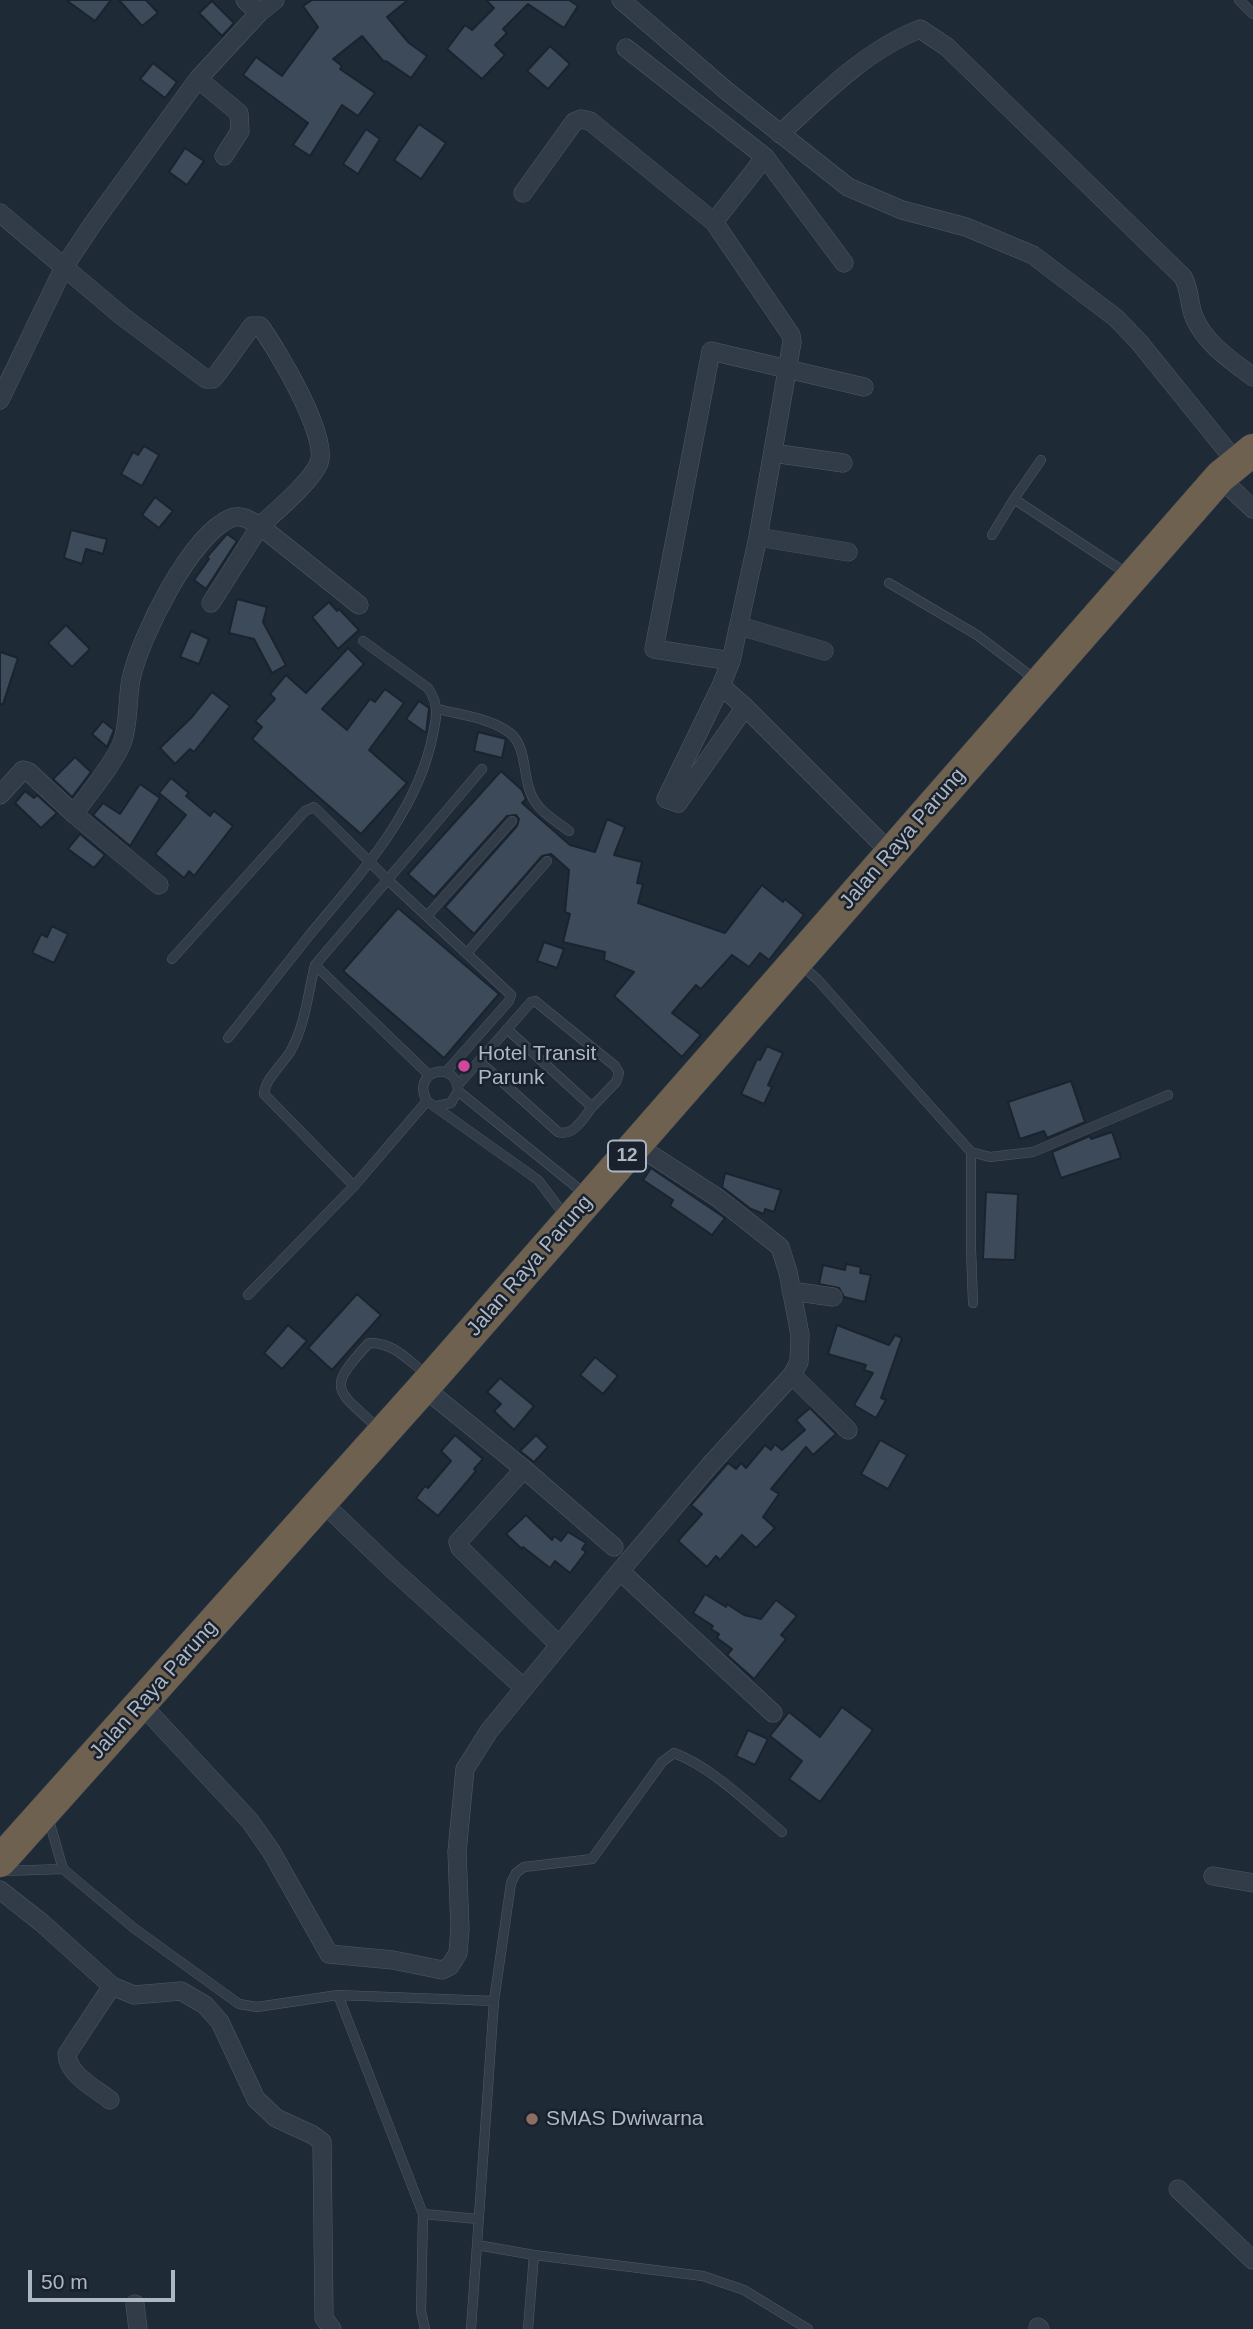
<!DOCTYPE html>
<style>
body{margin:0}
#map{position:relative;width:1253px;height:2329px;overflow:hidden;background:#1f2a37;font-family:Helvetica,sans-serif}
canvas{display:block}
.scale{position:absolute;left:28px;top:2270px;width:147px;height:32px;box-sizing:border-box;border:4px solid #acb6c5;border-top:0;padding-left:9px;font-size:21px;line-height:24px;white-space:nowrap;color:#acb6c5;-webkit-text-stroke:5px #18212c;paint-order:stroke}
</style>
<div id="map">
<canvas width="1253" height="2329"></canvas>
<div class="scale">50 m</div>
</div>
<script>
const ctx = document.querySelector('canvas').getContext('2d');
ctx.lineJoin = 'round';
function paint(path, color) {
  ctx.fillStyle = color;
  ctx.fill(path, 'evenodd');
}
function stroke(path, color, width, dash) {
  ctx.strokeStyle = color;
  ctx.lineWidth = width;
  ctx.lineCap = dash ? 'butt' : 'round';
  ctx.setLineDash(dash || []);
  ctx.stroke(path);
}
function write(font, color, halo, rows, align = 'center') {
  ctx.font = font + ' Helvetica,sans-serif';
  ctx.lineWidth = 5;
  ctx.setLineDash([]);
  ctx.textBaseline = 'middle';
  ctx.strokeStyle = halo;
  ctx.fillStyle = color;
  for (const [text, x, y, turn = 0] of rows) {
    ctx.save();
    ctx.translate(x, y);
    ctx.rotate((+turn || 0) * Math.PI / 180);
    ctx.textAlign = isNaN(turn) ? turn : align;
    if (halo) ctx.strokeText(text, 0, 0);
    ctx.fillText(text, 0, 0);
    ctx.restore();
  }
}
const building = new Path2D(`
 M66,0H111L95,21Z
 M119,0H146L158,13L142,26Z
 M312,0H408L387,17L409,43L427,56L411,78L386,61L384,62L362,36L333,59L342,66L340,69L375,93L358,116L342,105L310,156L293,145L308,123L243,75L256,57L282,76L318,27L303,6Z
 M486,0H569L578,6L564,28L528,4L503,29L507,33L495,45L505,55L482,79L447,49L465,25L472,30L494,8Z
 M212,1L234,23L222,36L199,13Z
 M550,46L570,64L548,89L527,71Z
 M153,63L177,82L165,98L140,79Z
 M419,124L446,143L421,179L394,160Z
 M366,129L380,139L358,174L343,164Z
 M185,148L204,161L187,185L169,172Z
 M144,446L159,455L142,486L121,474L133,452L138,455Z
 M155,497L173,511L159,528L142,515Z
 M71,530L107,539L103,554L86,549L82,564L64,558Z
 M227,534L237,541L206,589L194,580L209,559L207,557Z
 M237,599L267,607L263,622L286,665L272,673L254,639L229,633Z
 M329,602L337,611L339,609L359,630L338,649L312,617Z
 M66,625L90,649L72,667L48,643Z
 M191,631L209,639L199,664L180,657Z
 M348,648L364,664L322,709L347,730L370,699L375,702L385,689L404,703L369,750L407,783L361,834L252,739L262,727L255,721L275,699L270,694L286,675L306,693Z
 M0,652L18,658L3,704H0Z
 M212,692L230,706L194,752L190,749L175,764L160,748L192,717Z
 M419,701L429,708L426,733L406,719Z
 M103,721L114,730L107,747L92,734Z
 M478,732L506,739L502,758L474,751Z
 M75,757L91,772L72,797L53,779Z
 M501,771L522,790L526,799L522,803L570,845L595,852L607,819L625,827L614,855L642,862L637,883L643,884L638,903L725,933L762,885L783,902L785,899L804,915L769,960L760,953L749,967L732,955L701,989L696,985L672,1013L701,1035L682,1057L614,996L634,972L604,960L605,952L563,942L570,914L565,912L569,870L551,854L542,856L474,934L445,907L517,826L519,819L516,815L507,816L434,897L408,874Z
 M171,778L189,793L186,796L210,816L214,811L233,826L194,876L189,871L184,878L155,854L186,815L159,793Z
 M140,784L160,798L130,846L93,815L103,803L120,814Z
 M25,791L34,798L37,795L57,813L41,828L15,803Z
 M80,834L105,855L94,868L68,849Z
 M398,908L499,994L444,1058L343,971Z
 M52,926L68,934L54,963L32,953L41,934L47,937Z
 M544,942L564,949L557,968L537,961Z
 M767,1046L783,1053L768,1085L772,1087L764,1104L741,1094L757,1059L760,1060Z
 M1071,1081L1085,1122L1047,1138L1044,1131L1020,1139L1008,1102Z
 M1112,1132L1121,1158L1061,1178L1052,1152L1090,1136L1091,1139Z
 M651,1168L725,1218L712,1235L670,1206L673,1200L643,1180Z
 M725,1173L781,1190L774,1212L765,1209L764,1214L751,1209L722,1187Z
 M986,1192L1018,1194L1015,1260L983,1259Z
 M846,1264L861,1267L860,1273L871,1275L865,1302L844,1297L839,1288L819,1284L823,1265L845,1270Z
 M357,1294L381,1315L332,1370L308,1348Z
 M288,1325L307,1341L282,1369L264,1353Z
 M837,1325L889,1345L895,1335L902,1338L881,1398L886,1400L876,1418L854,1405L873,1373L864,1370L866,1365L828,1354Z
 M595,1357L618,1376L603,1394L580,1375Z
 M500,1378L534,1406L514,1430L494,1411L501,1404L487,1392Z
 M810,1408L836,1434L813,1455L806,1447L771,1489L779,1494L763,1517L775,1528L756,1548L742,1535L720,1560L716,1556L707,1567L678,1541L702,1514L691,1505L728,1463L736,1469L741,1463L746,1468L765,1445L771,1450L775,1444L782,1450L805,1430L796,1420Z
 M455,1435L483,1459L474,1469L476,1471L438,1516L416,1498L425,1486L428,1488L451,1461L441,1451Z
 M536,1435L548,1447L534,1462L520,1451Z
 M880,1440L907,1455L888,1489L861,1474Z
 M526,1515L552,1540L554,1536L561,1541L568,1532L586,1543L582,1549L586,1552L570,1573L555,1561L550,1568L523,1547L522,1549L506,1534Z
 M705,1594L726,1607L727,1604L744,1615L761,1619L776,1600L797,1616L781,1635L786,1639L754,1679L727,1655L732,1649L717,1638L719,1634L711,1629L713,1626L693,1613Z
 M842,1707L873,1730L820,1802L789,1779L802,1761L770,1736L789,1712L820,1737Z
 M748,1730L768,1739L755,1765L736,1756Z`);
paint(building, '#3c4a5a');
stroke(building, '#1a232e', 2);
const lane = new Path2D(`
 M1239,0L1253,14
 M1014,499L1041,460
 M992,535L1014,499L1126,573
 M889,583L977,635L1032,677
 M438,709C460,715 491,718 510,733C529,748 521,783 536,803C544,815 558,822 569,831
 M427,916L512,821
 M467,953L547,861
 M172,959L305,811L314,807L388,880L511,995L509,1001L446,1072
 M800,964L817,979L971,1152L990,1157L1033,1152L1168,1095
 M315,965L482,769
 M228,1038C255,1004 281,971 308,937C358,876 418,813 433,734C437,716 439,704 428,688L363,641
 M479,1061L558,1132C573,1137 584,1118 592,1107L507,1029
 M458,1085L531,1002L535,1001L615,1066L619,1073L616,1082L592,1107
 M458,1091L585,1194
 M437,1106L451,1103L458,1091C456,1058 410,1071 427,1101L538,1180L566,1217
 M971,1152V1249L973,1303
 M354,1186L264,1094C265,1079 282,1065 290,1052C305,1027 308,993 315,965L429,1075
 M248,1295L354,1186L427,1101
 M379,1429C337,1389 324,1391 369,1343C391,1342 405,1357 421,1370
 M63,1869L135,1929L239,2004L257,2007L338,1995L494,2001L511,1883L516,1873L524,1867L592,1859L662,1762L674,1753C712,1767 751,1806 782,1832
 M3,1871L63,1869L48,1817
 M338,1995L423,2214L478,2219
 M494,2001L477,2245L534,2255L703,2276L744,2290L808,2329
 M423,2214L421,2311L425,2329
 M471,2329L477,2245
 M528,2329L534,2255`);
const street = new Path2D(`
 M245,0L259,13
 M621,0L728,92L848,187L902,210L966,227L1033,255L1116,318L1139,342L1228,452
 M626,48L765,157L844,263
 M198,79L239,113L240,131L224,156
 M780,134C822,95 866,50 920,29L947,47L1183,277C1191,291 1188,305 1195,319C1206,344 1232,361 1253,377
 M523,193L574,122L581,119L590,121L714,222L791,335L792,342L758,537L731,661L721,686L666,799L678,803L745,707
 M0,213L122,316L206,379H213L218,373L252,326H260C277,349 329,436 319,463C311,482 276,511 260,526C251,521 242,514 231,518C190,535 140,638 131,679C127,699 129,726 122,743C113,765 88,794 74,814
 M714,222L765,157
 M0,400L64,267L94,222L198,79L259,13L275,0
 M773,453L843,463
 M1215,473L1253,509
 M758,537L848,552
 M211,603L260,526L359,605
 M740,626L824,651
 M731,661L654,649L711,351L864,387
 M721,686L745,707L882,844
 M0,795L23,770L29,772L74,814L159,885
 M791,1291L833,1297
 M792,1375L848,1430
 M418,1383L524,1469L614,1547
 M524,1469L458,1542L460,1548L559,1645
 M321,1501L392,1569L524,1688
 M620,1571L773,1713
 M141,1704L250,1821L271,1851L329,1954L393,1960L442,1970L450,1966L458,1953L460,1928L457,1852L465,1769L489,1731L620,1571L711,1464L792,1375L799,1362L800,1335L788,1272L780,1247L718,1198L630,1141
 M1213,1876L1253,1883
 M0,1890L42,1923L112,1986L134,1995L181,1991L205,2005L220,2022L256,2099L276,2118L313,2135L322,2142L324,2318L332,2329
 M110,2100C96,2089 67,2074 67,2054L112,1986
 M1178,2189L1253,2260
 M135,2304L138,2329
 M1038,2327L1040,2329`);
const highway = new Path2D(`
 M0,1861L424,1387L1220,477L1253,450`);
stroke(lane, '#505966', 10);
stroke(street, '#505966', 19);
stroke(highway, '#3d4652', 33);
stroke(lane, '#323c48', 9);
stroke(street, '#323c48', 18);
stroke(highway, '#6e614f', 32);
for (const [x, y, r, color] of [
 [464,1066,7,"#d1479c"],
 [532,2119,7,"#8d6e63"]
]) {
  const dot = new Path2D();
  dot.arc(x, y, r, 0, 2 * Math.PI);
  ctx.fillStyle = color;
  ctx.fill(dot);
  stroke(dot, '#18212c', 2.5);
}
for (const [x, y, w] of [
 [627,1156,38]
]) {
  const box = new Path2D();
  box.roundRect(x - w / 2, y - 15.5, w, 31, 5);
  ctx.fillStyle = '#18212c';
  ctx.fill(box);
  stroke(box, '#acb6c5', 2);
}
write('bold 19px', '#acb6c5', null, [
 ["12",627,1156]
]);
write('21px', '#acb6c5', '#18212c', [
 ["Jalan Raya Parung",903,839,-49],
 ["Jalan Raya Parung",530,1266,-49],
 ["Jalan Raya Parung",154,1690,-48]
]);
write('21px', '#acb6c5', '#18212c', [
 ["Hotel Transit",478,1054],
 ["Parunk",478,1078],
 ["SMAS Dwiwarna",546,2119]
], 'left');
</script>
